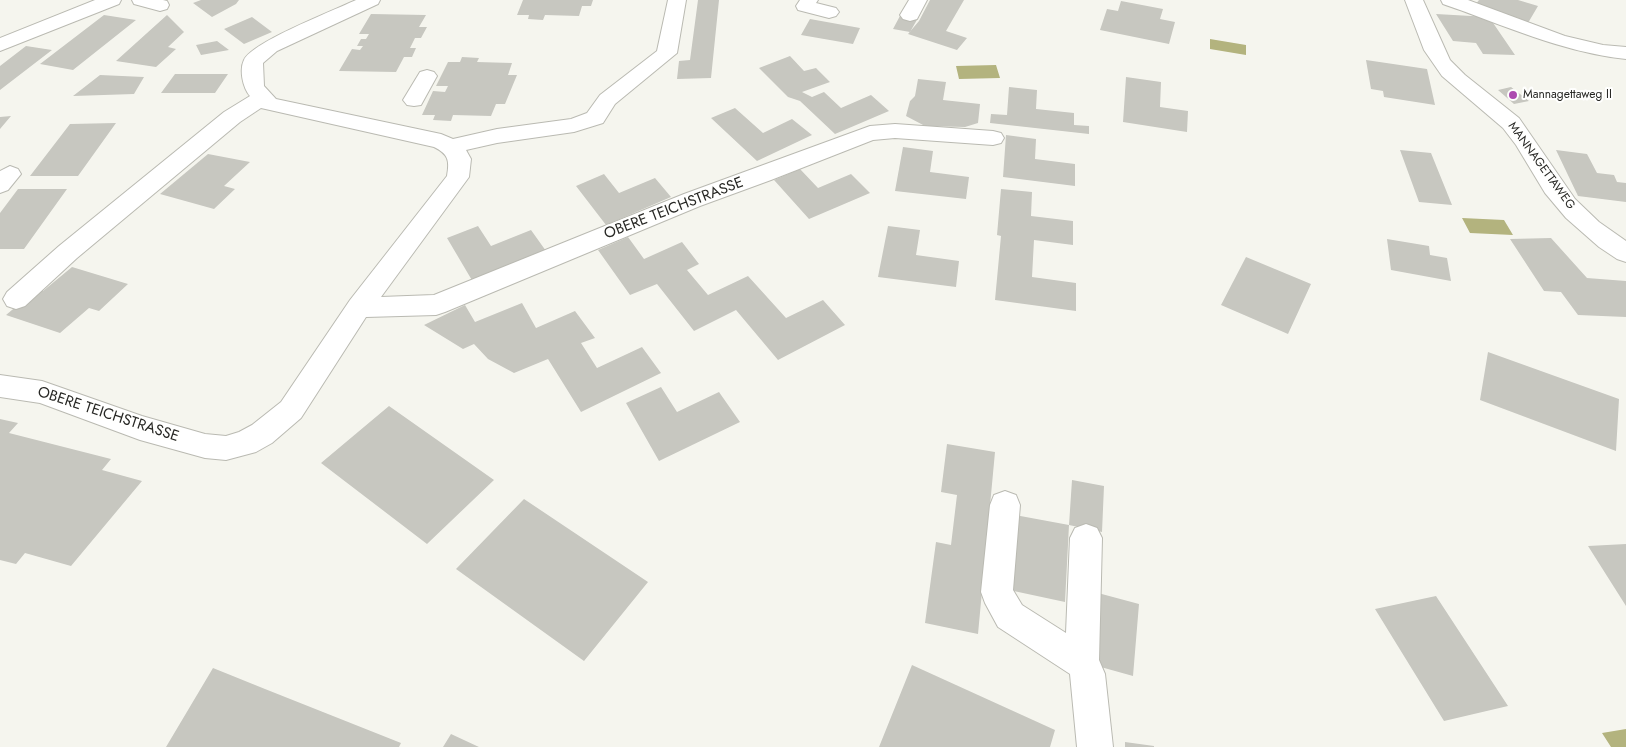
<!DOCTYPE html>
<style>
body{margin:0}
canvas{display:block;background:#f5f5ee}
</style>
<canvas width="1626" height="747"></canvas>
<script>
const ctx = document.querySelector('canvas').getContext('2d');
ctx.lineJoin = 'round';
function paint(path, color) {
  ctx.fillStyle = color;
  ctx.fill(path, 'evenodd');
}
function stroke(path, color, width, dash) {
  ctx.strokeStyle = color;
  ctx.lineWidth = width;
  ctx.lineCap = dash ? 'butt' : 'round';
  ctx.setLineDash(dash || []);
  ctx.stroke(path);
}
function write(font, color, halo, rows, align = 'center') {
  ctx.font = font + ' Jost,sans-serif';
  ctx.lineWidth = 4;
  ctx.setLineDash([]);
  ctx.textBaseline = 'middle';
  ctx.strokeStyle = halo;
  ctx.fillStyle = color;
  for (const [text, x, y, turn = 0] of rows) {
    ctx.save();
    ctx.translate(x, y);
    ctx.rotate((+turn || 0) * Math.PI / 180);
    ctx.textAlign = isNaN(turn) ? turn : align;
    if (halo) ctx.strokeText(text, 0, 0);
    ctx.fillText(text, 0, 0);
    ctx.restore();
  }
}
paint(new Path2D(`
 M1210,39L1246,45V55L1210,49Z
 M996,65L1000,78L959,79L956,66Z
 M1462,218L1504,220L1513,235L1470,233Z
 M1626,729V747H1611L1602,733Z`), '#b3b37e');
paint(new Path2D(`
 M201,0H239L236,4L212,17L193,3Z
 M523,0H593L591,6H582L579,16L545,15L543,20L528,19L529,15H517Z
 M698,0H719L711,78L677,79L679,61L690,60Z
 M930,0H964L946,31L967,38L957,50L908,34L919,21Z
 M1479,0H1518L1538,6L1528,23L1475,5Z
 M1121,1L1163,9L1160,19L1175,22L1169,44L1100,30L1107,9L1118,11Z
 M371,14L426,15L419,27H427L421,38H415L410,48H416L412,57H404L396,72L339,71L352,49L360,50L363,46H357L361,39H366L369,34H359Z
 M901,14L918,18L910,32L893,29Z
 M1436,14L1489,17L1515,55L1483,54L1476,43L1453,41Z
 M104,15L136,20L73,70L40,64Z
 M167,15L184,32L168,47L176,49L156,67L116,61Z
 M252,17L272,32L244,44L224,29Z
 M810,19L860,28L853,44L801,35Z
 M217,41L229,50L201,55L196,45Z
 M26,46L52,50L0,90V66Z
 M790,56L804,71L816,68L830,82L802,92L812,97L824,92L841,108L871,95L889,111L835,134L800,101L788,97L759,68Z
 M462,57L479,58L477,62L512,63L508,75H517L505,104H496L491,116L453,115L451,121L433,120L435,115H422L433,91L445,92L448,86H436L448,62H460Z
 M1366,60L1427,69L1435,105L1384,97L1383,91L1371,89Z
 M175,74H228L215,93H161Z
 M100,75L144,77L134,94L73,96Z
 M1126,77L1161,82L1160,107L1188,111L1187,132L1123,122Z
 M918,79L946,82L943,100L980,104L978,123L965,127L925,126L906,116L910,101L915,96Z
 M1009,87L1037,90L1036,109L1074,113V125L1089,126V134L990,123L991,114L1007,115Z
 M1511,87L1529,101L1514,104L1498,90Z
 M735,108L763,133L792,119L812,135L757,161L711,118Z
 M11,116L0,129V117Z
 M116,123L78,176H30L70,124Z
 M1006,135L1036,139L1035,159L1075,164V186L1003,177Z
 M903,147L933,151L930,172L969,177L966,199L895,191Z
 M1400,150L1431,153L1452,205L1419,202Z
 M1556,150L1587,154L1597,173L1614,175L1617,182L1626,183V202L1578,196Z
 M208,154L250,162L224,186L235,189L214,209L160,194Z
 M800,169L818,188L851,174L870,193L809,219L774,180Z
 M604,174L619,193L655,178L671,197L606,225L576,186Z
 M18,189H67L24,249H0V213Z
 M1001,189L1032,192L1031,216L1073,221V245L1034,240L1032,277L1076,283V311L995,300L1001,236L997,235Z
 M478,226L491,246L531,230L546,251L473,282L447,238Z
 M888,226L920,230L916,255L959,261L956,287L878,277Z
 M628,237L644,259L682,242L699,264L687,270L708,295L748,276L786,318L823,300L845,325L778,360L736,310L694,331L657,284L630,295L598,250Z
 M1551,238L1587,278L1626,281V317L1578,315L1561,292L1544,291L1510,239Z
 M1387,239L1429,246L1430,255L1447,258L1451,281L1391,270Z
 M1246,257L1311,284L1288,334L1221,305Z
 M72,267L128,284L99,311L89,308L60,333L6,315L37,289L43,291Z
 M522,303L536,328L575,311L595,338L581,343L597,368L642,347L661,373L581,412L548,359L514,373L488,359L474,344L463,349L424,325L465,305L475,322Z
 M1488,352L1619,399L1616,451L1480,400Z
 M661,387L677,412L719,392L740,422L659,461L626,403Z
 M389,406L494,480L427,544L321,463Z
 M0,419L18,423L9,433L111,459L102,470L142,481L71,566L25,553L16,564L0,560Z
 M947,444L995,452L978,634L925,623L936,542L951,545L957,495L941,492Z
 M1072,480L1104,486L1102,532L1069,525Z
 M524,499L648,582L584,661L456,569Z
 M1015,515L1069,525L1065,602L1009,590Z
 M1626,544V606L1588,546Z
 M1098,593L1139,604L1133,676L1090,664Z
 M1436,596L1508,706L1444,721L1375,609Z
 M912,665L1055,730L1050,747H879Z
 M213,668L265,689L401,743L399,747H166Z
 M451,734L479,747H443Z
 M1125,742L1154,746V747H1125Z`), '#c7c7c0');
const minor = new Path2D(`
 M95,0H121L119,4L0,51V38Z
 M132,0H163L167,1L169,5L167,9L160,11L134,4Z
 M356,0H380L378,4L277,51L263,63L264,86L276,99L441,134L453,139L497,129L571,119L587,113L600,95L657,51L668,0H686L677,53L615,104L603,123L574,132L497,143L466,150L471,159L469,177L381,297L434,295L684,194L870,126L895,124L993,131L1001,133L1004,138L1001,143L993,145L895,138L873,140L771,180L700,206L445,312L436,315L366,317L301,418L272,443L256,452L226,460L205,458L140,440L40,403L0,397V375L42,381L142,416L205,434L226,436L239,432L252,425L281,402L350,300L447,176C450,160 448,154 434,147L261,108L240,122L77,258L25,306L16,309L7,306L3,299L7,292L59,246L224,112L250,96C243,88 239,70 244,60C252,42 335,10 356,0Z
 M800,0H818L816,3L836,8L839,12L836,16L829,18L798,10L796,6Z
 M909,0H927L917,19L910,21L903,19L900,15Z
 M1405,0H1423L1450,60L1465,75L1519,118L1575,199L1599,222L1626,241V262L1617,259L1599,247L1566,218L1545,193L1516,145L1503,128L1442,76L1424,50Z
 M1441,0H1468L1565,36L1603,45L1626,47V59C1561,52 1504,25 1443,4Z
 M427,70L434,72L437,76L421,105L414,106L407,105L403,100L420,72Z
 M10,166L18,169L21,174L8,190L0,193V171Z
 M1005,491L1016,495L1020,505L1013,590L1022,605L1066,633L1070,538L1075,528L1086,524L1097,528L1102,538L1099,660L1105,674L1113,747H1077L1070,674L998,627L985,603L981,592L990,505L994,495Z`);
stroke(minor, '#babab2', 2);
paint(minor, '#fff');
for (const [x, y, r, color] of [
 [1513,95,5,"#ad4ab0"]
]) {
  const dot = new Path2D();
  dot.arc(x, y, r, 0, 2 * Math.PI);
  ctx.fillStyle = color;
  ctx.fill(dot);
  stroke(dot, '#fffffe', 2);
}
write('12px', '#272724', '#fffffe', [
 ["Mannagettaweg II",1523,95]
], 'left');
write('12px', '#272724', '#fffffe', [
 ["MANNAGETTAWEG",1541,166,54]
]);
write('15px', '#272724', '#fffffe', [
 ["OBERE TEICHSTRASSE",674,209,-21],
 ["OBERE TEICHSTRASSE",108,415,18]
]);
</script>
